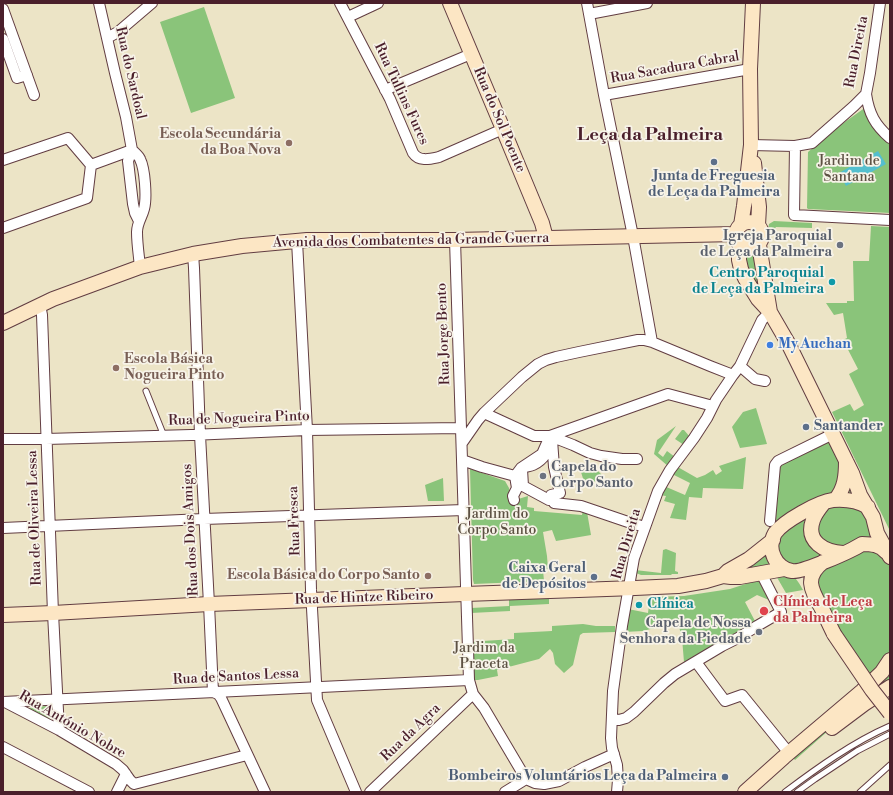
<!DOCTYPE html>
<meta charset="utf-8">
<style>
body{margin:0}
#map{position:relative;width:893px;height:795px;overflow:hidden;background:#ece4c6;font-family:"Libre Bodoni",serif}
canvas{display:block}
.frame{position:absolute;inset:0;border:4px solid #4a1f2b;pointer-events:none}
</style>
<div id="map">
<canvas width="893" height="795"></canvas>
<div class="frame"></div>
</div>
<script>
const ctx = document.querySelector('canvas').getContext('2d');
ctx.lineJoin = 'round';
function paint(path, color) {
  ctx.fillStyle = color;
  ctx.fill(path, 'evenodd');
}
function stroke(path, color, width, dash) {
  ctx.strokeStyle = color;
  ctx.lineWidth = width;
  ctx.lineCap = dash ? 'butt' : 'round';
  ctx.setLineDash(dash || []);
  ctx.stroke(path);
}
function write(font, color, halo, rows, align = 'center') {
  ctx.font = font + ' "Libre Bodoni",serif';
  ctx.lineWidth = 3.5;
  ctx.setLineDash([]);
  ctx.textBaseline = 'middle';
  ctx.strokeStyle = halo;
  ctx.fillStyle = color;
  for (const [text, x, y, turn = 0] of rows) {
    ctx.save();
    ctx.translate(x, y);
    ctx.rotate((+turn || 0) * Math.PI / 180);
    ctx.textAlign = isNaN(turn) ? turn : align;
    if (halo) ctx.strokeText(text, 0, 0);
    ctx.fillText(text, 0, 0);
    ctx.restore();
  }
}
paint(new Path2D(`
 M204,7L235,98L191,113L160,22Z
 M866,107L890,140V213L808,209L807,208L808,152L835,129Z
 M774,221L812,223V228L776,227L773,231H768L769,224Z
 M871,226L890,227V531L832,412L850,404L854,411L864,405L849,374L858,369L843,340L847,338L843,313L834,315L826,303H847V301H854L853,261H869Z
 M744,247L752,248L755,247L768,297L751,289Z
 M756,408L767,444L740,448L732,427L743,412Z
 M676,426L658,453L663,457L667,451L675,457L669,467L654,454L657,440Z
 M682,430H684L690,437L684,445L675,439Z
 M833,434L890,557V687L828,731L795,760L789,753L868,685L834,634L812,567L779,564L776,533L770,521L774,469Z
 M746,457L743,489L703,488L702,498L689,497L686,520L670,518L675,504L664,501L666,496L659,495L664,486L685,495L690,483L670,473L676,466L697,478L705,475L713,470L716,475L722,471L719,466Z
 M594,467L601,474L602,479L585,485L581,472Z
 M470,469H471L505,481L509,488L512,501L528,496L527,507L534,508V511L582,515L583,509L587,512L591,535L556,541L552,530L543,532L547,556L548,569L543,570L544,581L474,584L473,580Z
 M443,478L444,501H428L425,485Z
 M666,549L676,553L675,571L678,572V574H672L671,575H641L636,573L635,570L661,573L663,550Z
 M766,549L767,560L771,568L746,569Z
 M775,574C793,577 794,573 803,590L786,593Z
 M758,580L769,600L757,595L745,602L756,623L721,641L684,662L682,638L678,623L672,625L662,626L643,631L624,632L628,609L648,613L650,597L684,596L730,589Z
 M549,598V604L510,606V611L471,613V608L509,606V600Z
 M583,624L596,626H615V632L583,633L580,635L573,665L564,673L555,664L553,653L550,649L539,659L497,670L498,676L478,680H469L467,642L514,639V633L552,631V626Z
 M46,706L50,710V719H48L29,709V708Z`), '#8ac47a');
paint(new Path2D(`
 M878,151L886,164L846,186L839,173Z`), '#54bfce');
const lane = new Path2D(`
 M146,391L164,436
 M785,792C817,768 853,742 890,726
 M797,792L815,779L857,751L890,734
 M860,792L890,765`);
const street = new Path2D(`
 M99,3L115,73L126,117L132,150L128,161L133,204L135,213L139,221
 M340,3L390,99L413,153C419,162 430,159 439,157L503,129
 M587,3L604,95L633,236L652,342
 M3,9L34,95
 M589,14L647,3
 M348,17L378,3
 M107,38L118,32L152,3
 M3,39L17,78L27,75
 M385,90L471,54
 M866,94C869,114 875,125 890,138
 M604,95L750,69
 M751,145L795,146L812,143L854,106L866,94L870,73L880,3
 M795,146L794,215L890,220
 M132,150C135,153 139,156 140,159C145,169 147,198 144,209C142,217 137,223 137,232C137,244 139,256 140,267
 M3,160L68,138L91,165L132,150
 M3,228L87,198L91,165
 M455,240L469,680L473,694L484,708L526,779
 M297,241L307,430L311,590L317,700L356,792
 M193,254L194,268L200,435L209,604L213,692L218,694L221,698L265,792
 M40,305L42,315L53,613L59,730
 M740,366L755,379L765,381
 M484,413L534,436H550L573,445L590,453L601,456L622,459H637
 M3,439H46L191,435L307,430L461,428
 M552,440L554,467L560,493L551,495L549,500L523,486L522,469C525,466 529,467 533,465C545,459 548,451 552,440Z
 M462,443L478,420L484,413L522,377L538,364L546,360L556,357L579,352L638,340H644L652,342L710,366L733,375
 M462,460L482,467L515,476L521,468L542,454L550,436L668,394L713,406
 M514,500L513,496L517,488L515,476
 M554,503L581,506L631,523L645,527
 M770,521L775,465L778,461L782,459L833,434
 M3,528L204,519L464,510
 M696,662L725,701L742,695L789,753
 M3,702L469,680
 M5,702L59,730L116,764L123,770L130,780L134,784L247,755
 M612,719L619,720L626,718L634,712L664,683L675,674L722,646L738,638L757,626L781,612L761,573
 M3,747L89,792
 M117,792L126,774
 M370,792L473,694
 M505,792L526,779L535,783L544,784L559,781L585,767L614,754
 M617,792L618,780L617,765L612,748L611,738L613,691L622,626L634,558L658,491L670,470L694,438L707,418L716,400L733,375L740,366L762,320L770,312`);
const secondary = new Path2D(`
 M450,3L503,129L542,223L546,238
 M754,163L759,207L758,225
 M736 235a13 13 0 1 1 26 0a13 13 0 1 1-26 0Z
 M741,225L744,206L751,145L750,69L753,3
 M741,245L739,252V260L741,269L745,278L758,299L770,312L788,343L852,473L860,495L873,517L877,533L890,557
 M759,245L770,312
 M3,323L53,299L140,267L193,254L242,246L307,240H455L736,234
 M835,500C845,489 846,475 846,461
 M823,504C819,509 815,514 813,520C805,542 825,552 843,553
 M868,507C857,500 846,499 833,500C818,502 784,521 775,533C771,540 770,549 774,557C777,564 784,570 792,571C802,573 851,551 862,544C872,544 880,545 886,552
 M823,562C803,578 812,591 822,609C826,617 830,626 834,634
 M723,576L728,571L749,559L773,540
 M3,615L53,613L209,604L465,594L635,588L678,586L706,581L723,576L731,577H740L784,569
 M832,728L864,704L890,687
 M745,792L784,757L862,691L882,672L890,660`);
stroke(lane, '#623d42', 7);
stroke(street, '#623d42', 12);
stroke(secondary, '#623d42', 16);
stroke(lane, '#fff', 5);
stroke(street, '#fff', 10);
stroke(secondary, '#fce6c4', 14);
const secondaryBridge = new Path2D(`
 M834,634L872,690L890,713`);
stroke(secondaryBridge, '#623d42', 16, []);
stroke(secondaryBridge, '#fce6c4', 14);
for (const [x, y, r, color] of [
 [289,143,4,"#8d6e63"],
 [714,162,4,"#5c6f8a"],
 [840,245,4,"#6b7280"],
 [832,282,4,"#0f9aa8"],
 [770,345,4,"#3f7fe0"],
 [116,368,4,"#8d6e63"],
 [806,427,4,"#5c6f8a"],
 [543,476,4,"#6b7280"],
 [428,576,4,"#8d6e63"],
 [594,577,4,"#5c6f8a"],
 [639,605,4,"#0f9aa8"],
 [764,611,5,"#e0444e"],
 [759,632,4,"#6b7280"],
 [725,777,4,"#5c6f8a"]
]) {
  const dot = new Path2D();
  dot.arc(x, y, r, 0, 2 * Math.PI);
  ctx.fillStyle = color;
  ctx.fill(dot);
  stroke(dot, '#f7f3e8', 1.5);
}
write('14px', '#4a1f2b', '#f7f3e8', [
 ["Rua Direita",857,52,-79],
 ["Rua Sacadura Cabral",675,68,-10],
 ["Rua do Sardoal",130,73,77],
 ["Rua Tullins Fures",401,94,65],
 ["Rua do Sol Poente",499,120,67],
 ["Avenida dos Combatentes da Grande Guerra",411,241,-1],
 ["Rua Jorge Bento",444,334,-92],
 ["Rua de Nogueira Pinto",239,419,-2],
 ["Rua de Oliveira Lessa",35,518,-92],
 ["Rua Fresca",295,521,-92],
 ["Rua dos Dois Amigos",191,530,-93],
 ["Rua Direita",627,544,-74],
 ["Rua de Hintze Ribeiro",364,598,-2],
 ["Rua de Santos Lessa",236,677,-3],
 ["Rua António Nobre",72,725,30],
 ["Rua da Agra",411,733,-44]
]);
write('bold 14px', '#785e54', '#f7f3e8', [
 ["Escola Secundária",281,135],
 ["da Boa Nova",281,151],
 ["Escola Básica",124,360,"left"],
 ["Nogueira Pinto",124,376,"left"],
 ["Escola Básica do Corpo Santo",420,576]
], 'right');
write('14px', '#5d5143', '#f7f3e8', [
 ["Jardim de",849,162],
 ["Santana",849,178],
 ["Jardim do",497,515],
 ["Corpo Santo",497,531],
 ["Jardim da",484,649],
 ["Praceta",484,665]
]);
write('bold 14px', '#4e5e75', '#f7f3e8', [
 ["Junta de Freguesia",714,177,"center"],
 ["de Leça da Palmeira",714,193,"center"],
 ["Santander",814,427,"left"],
 ["Caixa Geral",586,569],
 ["de Depósitos",586,585],
 ["Bombeiros Voluntários Leça da Palmeira",717,777]
], 'right');
write('bold 14px', '#5b616d', '#f7f3e8', [
 ["Igreja Paroquial",832,237],
 ["de Leça da Palmeira",832,253],
 ["Capela do",551,468,"left"],
 ["Corpo Santo",551,484,"left"],
 ["Capela de Nossa",751,624],
 ["Senhora da Piedade",751,640]
], 'right');
write('bold 14px', '#0d838f', '#f7f3e8', [
 ["Centro Paroquial",824,274],
 ["de Leça da Palmeira",824,290],
 ["Clínica",647,605,"left"]
], 'right');
write('bold 14px', '#366cbe', '#f7f3e8', [
 ["My Auchan",778,345]
], 'left');
write('bold 14px', '#be3a42', '#f7f3e8', [
 ["Clínica de Leça",773,603],
 ["da Palmeira",773,619]
], 'left');
write('bold 18px', '#4a1f2b', '#f7f3e8', [
 ["Leça da Palmeira",650,136]
]);
</script>
